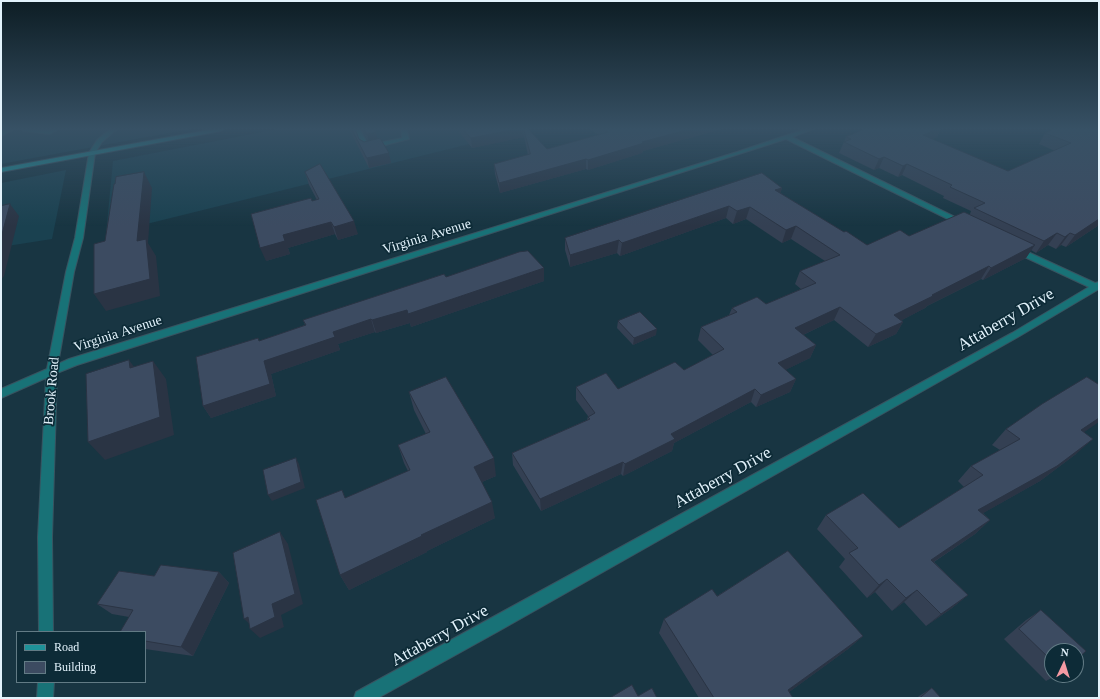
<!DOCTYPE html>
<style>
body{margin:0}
#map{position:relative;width:1100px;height:699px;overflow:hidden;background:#183542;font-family:Georgia,serif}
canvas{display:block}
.frame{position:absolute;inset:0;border:2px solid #e2f2fb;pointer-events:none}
.legend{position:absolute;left:16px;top:631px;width:130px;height:52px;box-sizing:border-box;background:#0d2b37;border:1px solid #627b85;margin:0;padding:5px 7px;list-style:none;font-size:12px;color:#e2f2fb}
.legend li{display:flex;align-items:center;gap:8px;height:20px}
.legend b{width:20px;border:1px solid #627b85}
.north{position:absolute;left:1044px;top:643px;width:40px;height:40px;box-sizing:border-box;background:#0d2b37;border:1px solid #627b85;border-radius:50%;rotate:4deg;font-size:11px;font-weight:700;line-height:16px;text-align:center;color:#e2f2fb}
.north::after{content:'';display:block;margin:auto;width:14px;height:18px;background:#f49aa3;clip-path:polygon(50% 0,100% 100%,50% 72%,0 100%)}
</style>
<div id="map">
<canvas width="1100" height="699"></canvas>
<div class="frame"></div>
<ul class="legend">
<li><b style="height:5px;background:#1e9299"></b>Road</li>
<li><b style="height:11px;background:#3c4b61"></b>Building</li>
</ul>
<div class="north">N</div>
</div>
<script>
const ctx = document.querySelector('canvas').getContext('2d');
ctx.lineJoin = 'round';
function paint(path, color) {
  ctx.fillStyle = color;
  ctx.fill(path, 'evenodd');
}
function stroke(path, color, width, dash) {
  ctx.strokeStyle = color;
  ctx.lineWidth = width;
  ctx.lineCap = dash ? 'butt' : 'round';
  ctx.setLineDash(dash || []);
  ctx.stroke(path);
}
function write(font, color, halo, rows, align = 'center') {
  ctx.font = font + ' Georgia,serif';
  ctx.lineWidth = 3.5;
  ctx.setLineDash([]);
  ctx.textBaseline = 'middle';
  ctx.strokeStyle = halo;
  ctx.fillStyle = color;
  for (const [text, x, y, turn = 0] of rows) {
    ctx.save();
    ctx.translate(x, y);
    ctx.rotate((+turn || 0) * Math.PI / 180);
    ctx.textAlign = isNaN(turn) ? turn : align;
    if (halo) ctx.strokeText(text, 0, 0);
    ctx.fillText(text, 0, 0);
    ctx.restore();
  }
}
paint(new Path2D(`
 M1,129H191L1,164Z
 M277,129H530L106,234L113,161Z
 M66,170L52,239L1,247V183Z`), '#1a4150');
const lane = new Path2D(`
 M7,129H14L1,136V131Z
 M21,129H59L50,134L24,131Z
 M354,129H360L368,145L402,138L401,129H407L409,139L366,150L363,148Z`);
const street = new Path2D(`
 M110,129H117L102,142L95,153L83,238L74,272L58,364L69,359L737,152L805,129H813L792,137L967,223L963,225H960L786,139L77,365L57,373L52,537L53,632H39L38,537L46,378L1,398V389L47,369L66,272L75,238L89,153L97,140Z
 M1017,247L1095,283L1099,282V289L1018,337L497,632L378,698H354L356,692L1012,333L1089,287L1014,252L1013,250Z
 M38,682H54L53,698H37Z`);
const secondary = new Path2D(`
 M213,129H224L221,131L1,172V168Z`);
stroke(lane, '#385360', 2);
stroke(street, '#385360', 2);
stroke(secondary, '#385360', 2);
paint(lane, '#187277');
paint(street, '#187277');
paint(secondary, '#1e9299');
paint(new Path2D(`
 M349,129H355L359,139L364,142L368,141L361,129H374L376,132L377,138L391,163L369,168Z
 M457,129H528L547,149L598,135L590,129H722L643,151L642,153L588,170L586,169L500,193L495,174L494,164L528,155L524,137L472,148Z
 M865,129H941L937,137L932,139L1008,171L1055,151L1039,144L1045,133L1099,129V225L1066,247L1061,245L1056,249L1048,245L1036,253L1031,250L1026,258L983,280L981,279L927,306L925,308L902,320L903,322L896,334L868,347L834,320L803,335L816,345L810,358L785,370L796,379L790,392L756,407L751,402L674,443L672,451L623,476L621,474L541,511L513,465L512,453L587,420L588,416L576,400V387L618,389L684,370L713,355L698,340L701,327L729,315L732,308L766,304L801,289L795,284L800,271L825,261L791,239L782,243L746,219L733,224L726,218L620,256L617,253L570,267L565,250V238L782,188L780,193L844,232L867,245L909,236L970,214L971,211L943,198L944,196L902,175L898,177L879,168L874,170L839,153L846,137Z
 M305,172L358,234L338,240L335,234L288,248L290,254L266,261L312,201L317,200L309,185Z
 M544,268V281L411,327L410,323L376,333L375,332L338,344L340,350L271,374L276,396L211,418L203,406L260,341L305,325L303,320L446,277Z
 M618,321L656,335L633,345L617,328Z
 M409,392L496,476L482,482L495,518L427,551V552L349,590L340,575L346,498L408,471L404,463L398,445L426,434L414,410Z
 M1006,429L1084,432L1076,454L1040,481L983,513L990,520L975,534L934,562L968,595L952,608L926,626L904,602L892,611L875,592L867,598L839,567L845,559L817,529L826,515L899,528L964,487L958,481L971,466L1000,450L992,445Z
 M219,572L229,583L193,656L145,649V632L129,617L112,614L97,604L154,576Z
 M717,596L863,636L848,649L789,692L793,698H699L659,633L664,619Z
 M1041,610L1052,651V675H1057L1046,681L1004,639L1026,620Z
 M932,688L941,698H917L919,696Z`), '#344053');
paint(new Path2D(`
 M517,129H523L524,137L472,148L471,138Z
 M690,129H722L643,151L642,153L588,170V160L642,142Z
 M937,129H941L937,137L918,146L923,135Z
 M376,132L378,141L369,143L367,134Z
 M389,153L391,163L369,168L367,158Z
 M884,157L879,168L874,170L879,159Z
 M586,159V169L500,193L499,183Z
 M907,164L902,175L898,177L903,166Z
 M144,172L152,188L148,243L156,256L160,296L106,311L94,294L137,241Z
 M782,188L778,200L775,190Z
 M10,204L19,216L4,276L1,280V238Z
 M729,206L726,218L620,256L622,243Z
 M750,207L746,219L733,224L737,211Z
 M1099,219V225L1066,247L1075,235Z
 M354,221L358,234L338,240L334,227Z
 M331,222L335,234L288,248L290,254L266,261L260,248L283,235Z
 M796,226L791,239L782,243L786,230Z
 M1057,233L1048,245L1036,253L1044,241Z
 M1070,233L1061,245L1056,249L1065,237Z
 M619,240L617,253L570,267V255Z
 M1035,245L1026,258L983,280L991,268Z
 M989,266L981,279L927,306L925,308L887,328L894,315L932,295Z
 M544,268V281L411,327L408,314Z
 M840,307L834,320L790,341L795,328Z
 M407,310L410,323L376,333L372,320Z
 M371,319L375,332L338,344L340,350L271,374L276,396L211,418L203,406L264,361L333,332Z
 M903,322L896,334L868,347L876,334Z
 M657,329L656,335L633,345L634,338Z
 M816,345L810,358L773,376L778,363Z
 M129,360L143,379L130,368Z
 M153,361L166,379L174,435L105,460L88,442Z
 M796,379L790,392L756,407L761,395Z
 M755,389L751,402L674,443L672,451L623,476L625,464L671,434Z
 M1099,418V422L1064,446L1081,430Z
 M1093,439L1076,454L1040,481L964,524L978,510Z
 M296,458L299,464L305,488L272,501L268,495Z
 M494,458L496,476L477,484L474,467Z
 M623,462L621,474L541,511L540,499Z
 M492,502L495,518L427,551V552L349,590L340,575L421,535Z
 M990,520L975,534L917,573L931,560Z
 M280,532L288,544L303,604L281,615L284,627L260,638L250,629L253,627L244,619L272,604Z
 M219,572L229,583L193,656L181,647Z
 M887,579L875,592L867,598L879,585Z
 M917,590L904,602L892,611L906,598Z
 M968,595L952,608L926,626L941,614Z
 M863,636L848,649L781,698L788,690Z`), '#2a3444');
const building = new Path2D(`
 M352,129H355L359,139L364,142L380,138L389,153L367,158Z
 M364,129H374L376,132L367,134Z
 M463,129H517L471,138Z
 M524,129H528L547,149L608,132L603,129H690L642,142L644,143L588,160L586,159L499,183L494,164L530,154Z
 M865,129H937L923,135L1008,171L1071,143L1045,133L1054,129H1099V219L1075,235L1070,233L1065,237L1057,233L1044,241L974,208L985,203L950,187L952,185L907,164L903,166L884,157L879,159L844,142L851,139L846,137Z
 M320,164L354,221L334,227L331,222L283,235L285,241L260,248L251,214L311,198L312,201L319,199L305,172Z
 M144,172L137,241L146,239L150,279L94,294V244L105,241L114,184H115L116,177Z
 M762,173L782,188L775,190L844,232L846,231L867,245L900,230L909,236L964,212L1035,245L991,268L989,266L932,295L933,296L894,315L903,322L876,334L840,307L795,328L816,345L778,363L796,379L761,395L755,389L671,434L675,439L625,464L623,462L540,499L512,453L590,419L588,417L595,413L576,387L606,373L618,389L675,362L684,370L724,349L701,327L737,312L732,308L757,297L766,304L816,283L800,271L840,255L796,226L786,230L750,207L737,211L729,206L622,243L619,240L570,255L565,238Z
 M10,204L1,238V206Z
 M528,251L544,268L408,314L407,310L372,320L371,319L333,332L335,337L264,361L270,384L203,406L196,357L258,338L259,341L306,325L303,320L444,274L446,277L519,252Z
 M640,312L657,329L634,338L618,321Z
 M129,360L130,368L153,361L160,417L88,442L86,374Z
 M446,377L494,458L474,467L492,502L421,535L422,536L340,575L316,500L342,490L345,498L410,470L398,445L430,432L409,392Z
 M1087,377L1098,384L1099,383V418L1081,430L1093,439L1057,466L978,510L990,520L931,560L968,595L941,614L917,590L906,598L887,579L879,585L849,553L858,548L826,515L863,493L899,528L983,475L971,466L1020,439L1006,429L1042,404Z
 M296,458L301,482L268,495L263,470Z
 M280,532L295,594L272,604L275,617L250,629L248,617L244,619L233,553Z
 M788,551L863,636L788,690L793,698H714L664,619L712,589L717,596Z
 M161,565L219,572L181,647L145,641V632H120L133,610L97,604L119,571L154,576Z
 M1041,610L1086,651L1076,660V651H1052V661L1019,629Z
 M632,685L638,696L652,688L657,698H610Z
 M932,688L941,698H920Z`);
paint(building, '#3c4b61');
stroke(building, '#2a3444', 1);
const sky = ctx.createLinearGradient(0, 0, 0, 226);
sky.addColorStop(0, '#0d1d24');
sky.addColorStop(0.57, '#375165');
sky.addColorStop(1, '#37516500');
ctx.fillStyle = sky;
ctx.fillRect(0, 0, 1100, 226);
write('14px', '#e2f2fb', '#0d2b37', [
 ["Virginia Avenue",427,237,-17],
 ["Virginia Avenue",118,334,-18],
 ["Brook Road",52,391,-85]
]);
write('17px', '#e2f2fb', '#0d2b37', [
 ["Attaberry Drive",1006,320,-30],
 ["Attaberry Drive",723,478,-29],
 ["Attaberry Drive",440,636,-29]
]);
</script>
